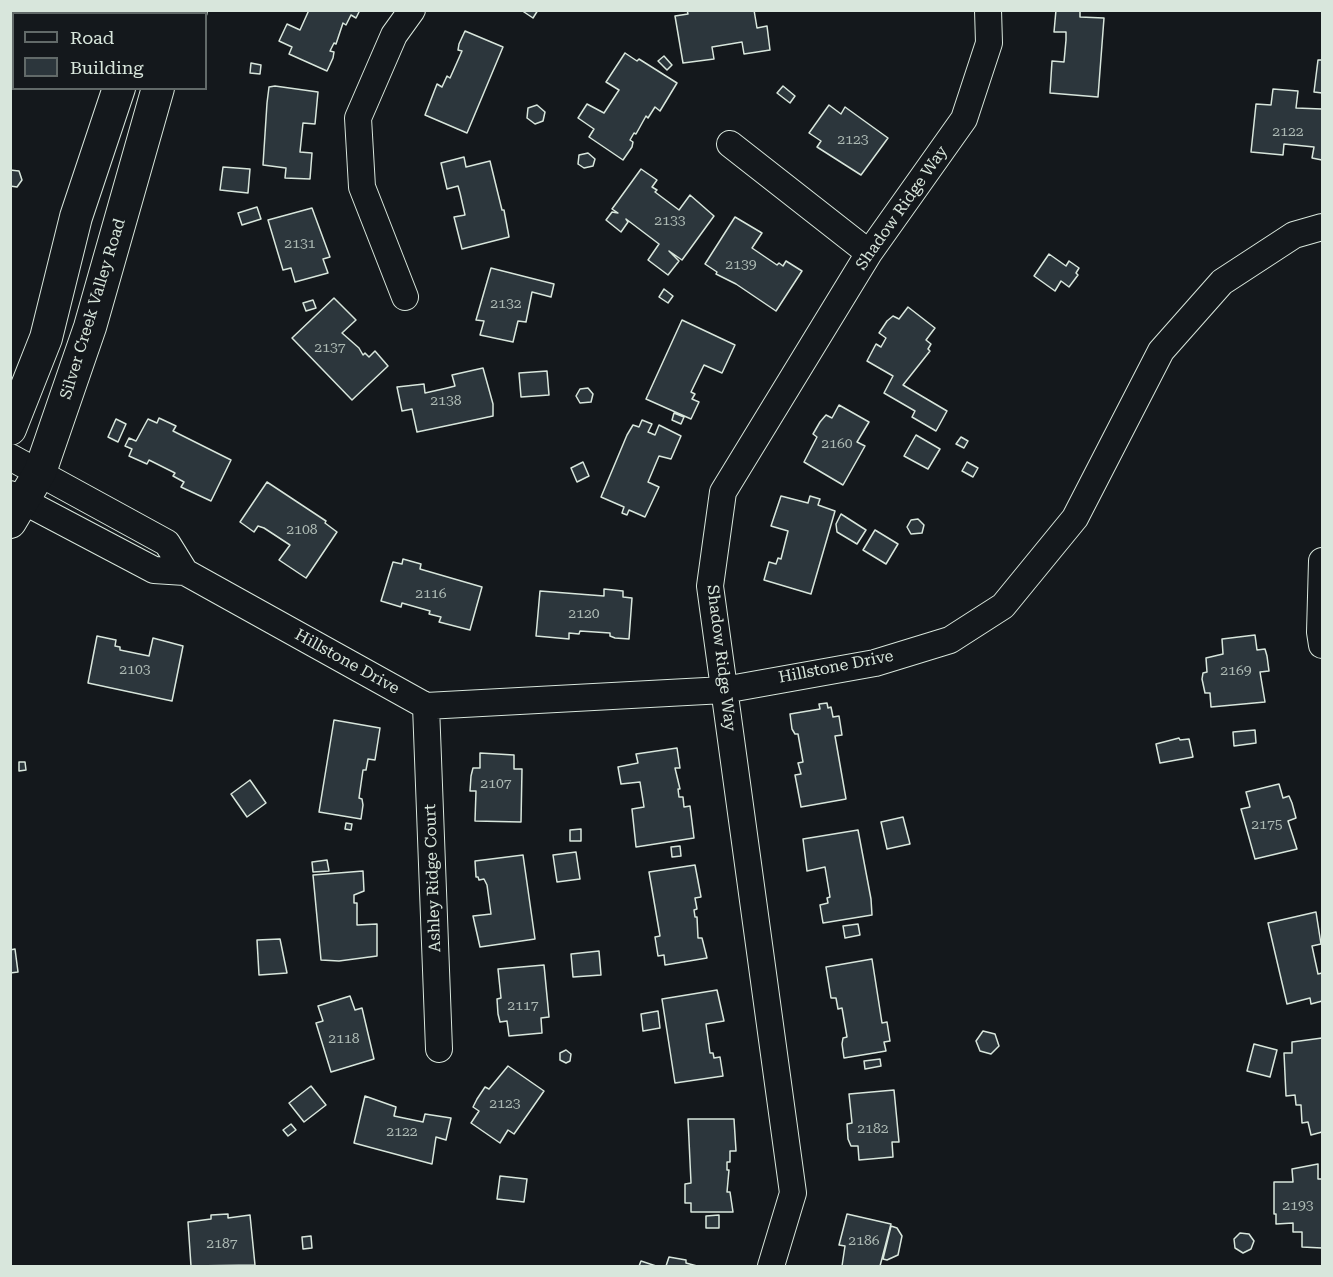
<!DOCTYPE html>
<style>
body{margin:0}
#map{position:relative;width:1333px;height:1277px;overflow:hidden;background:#14181c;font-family:"Roboto Serif",serif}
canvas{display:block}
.frame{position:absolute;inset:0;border:12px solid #d8e6dc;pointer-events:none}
.legend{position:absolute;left:12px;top:12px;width:195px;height:78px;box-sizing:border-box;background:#14181c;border:2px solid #626a69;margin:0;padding:8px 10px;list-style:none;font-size:18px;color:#d8e6dc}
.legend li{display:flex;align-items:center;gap:12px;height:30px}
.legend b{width:30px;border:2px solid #626a69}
</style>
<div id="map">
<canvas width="1333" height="1277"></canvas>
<div class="frame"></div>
<ul class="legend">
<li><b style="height:8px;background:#14181c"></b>Road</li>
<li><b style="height:16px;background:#2c363c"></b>Building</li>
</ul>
</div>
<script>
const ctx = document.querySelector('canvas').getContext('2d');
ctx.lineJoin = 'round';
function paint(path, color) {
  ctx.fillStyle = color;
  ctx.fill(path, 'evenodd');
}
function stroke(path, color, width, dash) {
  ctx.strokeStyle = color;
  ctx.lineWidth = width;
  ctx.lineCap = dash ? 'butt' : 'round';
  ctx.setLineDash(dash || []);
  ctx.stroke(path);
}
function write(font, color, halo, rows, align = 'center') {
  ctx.font = font + ' "Roboto Serif",serif';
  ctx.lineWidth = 4.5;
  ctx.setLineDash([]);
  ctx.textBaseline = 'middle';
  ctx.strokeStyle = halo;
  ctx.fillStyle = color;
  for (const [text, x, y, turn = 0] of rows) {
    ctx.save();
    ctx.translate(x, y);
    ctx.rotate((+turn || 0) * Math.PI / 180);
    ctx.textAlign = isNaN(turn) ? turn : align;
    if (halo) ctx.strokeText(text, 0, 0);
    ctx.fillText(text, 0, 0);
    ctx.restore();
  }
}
const building = new Path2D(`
 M309,10H360L356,18L351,15L346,25L343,23L336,44L334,43L330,51L334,52L333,58L327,71L289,54L292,47L279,41L287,24L300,30Z
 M521,10H538L533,18Z
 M687,10H754L757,28L767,26L770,50L744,54L742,42L712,47L714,59L683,63L675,16L688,14Z
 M1056,10H1080V17L1104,18L1098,97L1050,93L1052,61L1064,62L1066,40V32H1054Z
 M465,31L503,47L467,133L425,115L437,84L442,87L447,76L450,78L462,51L458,50L459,44Z
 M625,53L637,61L639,59L677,83L660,111L655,107L648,118L646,116L636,134L634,133L630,140L633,142L632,147L623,160L589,137L594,129L578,118L587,104L604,113L619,90L606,82Z
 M664,56L672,65L667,70L658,61Z
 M1318,60H1322V93L1314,92Z
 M251,63L261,65L260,74L250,73Z
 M275,86L318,92L315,124L303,123L300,152L312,153L310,179L285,178L286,168L263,165L267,103L269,87Z
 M783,86L795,96L790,103L777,93Z
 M1273,89L1298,91L1296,108L1322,109V160L1312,158L1314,147L1284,144L1283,155L1251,152L1256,104L1271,105Z
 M537,105L545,112L543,121L535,124L527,118L528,108Z
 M829,105L841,114L845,107L888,138L861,175L817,147L821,141L809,133Z
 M588,153L595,159L593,166L584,168L578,164L579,155Z
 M464,157L466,167L490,161L502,210H504L509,237L462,249L454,217L465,215L460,193L458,186L447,189L441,163Z
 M223,167L250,169L248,193L220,190Z
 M641,169L657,180L652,187L657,190L655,192L679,210L690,195L714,216L682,260L669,251L679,261L668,275L648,260L659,244L626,219L628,222L621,232L606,220L612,212L618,213L612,209Z
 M10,170L19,171L22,180L17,187L10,186Z
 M257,207L261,219L242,225L238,213Z
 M312,208L330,257L323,259L328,273L295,282L291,268L283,270L268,220Z
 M735,217L762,233L752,248L777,265L779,263L783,266L786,261L802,271L776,311L736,284L716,274L717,272L705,264Z
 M1049,254L1066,266L1069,261L1079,268L1076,273L1078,275L1069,287L1061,281L1055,291L1034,276Z
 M491,268L554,284L551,297L532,292L526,322L518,321L513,342L480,335L484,321L476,320Z
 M664,289L673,296L668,303L659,297Z
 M334,298L356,320L342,333L359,348L363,355L365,353L369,357L375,351L388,366L352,400L292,338Z
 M313,300L316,308L306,311L303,303Z
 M908,307L935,328L926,340L931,344L928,349L930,351L903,385L947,411L936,431L912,417L915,411L884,393L893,376L867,361L876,344L881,347L886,338L879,333L887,321L893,316L899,319Z
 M682,320L735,345L722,373L704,365L691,392L695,394L692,399L699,402L691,419L646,399Z
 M483,368L493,404V416L417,432L412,409L402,411L397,387L424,384L425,393L447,388L455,386L452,375Z
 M547,371L549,395L521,397L519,373Z
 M588,388L593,394L591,402L580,403L576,396L580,389Z
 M839,405L869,422L857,442L865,446L843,485L804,462L817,437L813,434L820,422L826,415L832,418Z
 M674,413L684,417L681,424L672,420Z
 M159,418L176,426L173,431L231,460L211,501L181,487L184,482L173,476L175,473L149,460L147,464L129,456L132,449L125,446L129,438L136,441L148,419L157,423Z
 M116,419L126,424L118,442L108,437Z
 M642,420L652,424L648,432L655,435L659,425L681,436L671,459L659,456L648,482L659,487L645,517L629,510L627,515L622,513L624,507L601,497L627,435L633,425L639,427Z
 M916,435L940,449L928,469L904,456Z
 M961,437L968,441L964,448L956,444Z
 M583,462L589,476L577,482L571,468Z
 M967,462L978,468L973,477L962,471Z
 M267,482L326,521L325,523L337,532L306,578L279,560L290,545L264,528L258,526L254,532L240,522Z
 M781,496L808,503L810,496L820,499L818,505L835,511L811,594L764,580L769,562L776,564L778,558L781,559L788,531L771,526Z
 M841,514L866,530L857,544L837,532L836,524Z
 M918,519L924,525L922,533L911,534L907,527L911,520Z
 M875,530L898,544L886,564L863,550Z
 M403,559L421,564L420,569L482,587L470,630L439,622L441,617L429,614L430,611L402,603L401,607L381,601L393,562L402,564Z
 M604,589L623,591V597L632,598L629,639L615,638L610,636V633L580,631L579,634L569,633V639L536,636L540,591L604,596Z
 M1255,635L1257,650L1265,649L1267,656L1269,671L1260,672L1265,702L1211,707L1210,693H1205L1202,679L1203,673L1207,672L1206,658L1223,654L1222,639Z
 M97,636L116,640L115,646L120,647V650L149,656L153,638L183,646L172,701L88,683Z
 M827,703L828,708L831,707L833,717L839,716L842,735L835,736L846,799L801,807L795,775L801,774L798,763L803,762L798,734H795L792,729L790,714L820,709L819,704Z
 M334,720L380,728L375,760L368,759L366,770H363L359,798L362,799L363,805L361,819L319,812Z
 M1255,730L1256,743L1234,746L1233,732Z
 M1179,738L1180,740L1189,739L1193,757L1160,763L1156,744Z
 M677,748L680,768H675L680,789H678L679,797H683L684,807L690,806L694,838L636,847L632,809L644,807L640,782L621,784L618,767L638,763L636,754Z
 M480,753L514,755V769H522L521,822L475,821L476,791H470L471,776L473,768H480Z
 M19,762H25L26,770L19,771Z
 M250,780L266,803L247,817L231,794Z
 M1279,784L1283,798L1289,796L1292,803L1296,818L1288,821L1297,849L1255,859L1241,809L1250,807L1246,792Z
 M903,817L910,844L887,849L881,822Z
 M346,823L352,824L351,830L345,829Z
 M581,829V841H570V830Z
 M858,830L871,899L872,915L823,923L820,905L828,903L827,898L830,897L825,867L807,871L803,839Z
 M680,846L681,856L672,857L671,847Z
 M576,852L580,879L557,882L553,855Z
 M523,855L535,939L480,947L473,916L491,914L487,885L484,879L479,880L478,877H476L475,861Z
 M327,860L329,871L313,872L312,862Z
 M695,865L701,897L695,898L697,909L694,910L695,917H697L698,938H702L707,958L665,965L664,955L658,956L655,937L660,936L649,872Z
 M363,871L364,891L354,895V903H357V925L377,924V956L339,961L321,960L313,875Z
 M1316,912L1321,944L1312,946L1318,974L1322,973V1001L1311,1004L1310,998L1287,1004L1268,923Z
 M858,924L860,935L845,938L843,926Z
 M280,939L287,973L259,975L257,940Z
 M15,949L18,972L10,973V950Z
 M599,951L601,975L573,977L571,954Z
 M872,959L882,1023L887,1022L890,1041L884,1042L886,1051L844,1058L842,1044L843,1038L847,1037L842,1008L838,1009L836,998H831L826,967Z
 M544,965L549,1017L541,1018L542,1033L509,1036L507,1021L500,1022L498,1014L497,999L501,998L498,969Z
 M717,990L724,1021L706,1024L710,1053H713L714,1058L720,1057L723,1076L675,1083L662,999Z
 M350,996L355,1010L362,1008L374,1059L331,1072L316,1023L323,1021L318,1006Z
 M658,1011L660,1028L643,1031L641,1014Z
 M983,1031L995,1034L999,1046L991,1054L980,1051L976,1041Z
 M1322,1038V1132L1311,1135L1308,1122L1302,1123L1301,1105H1296L1295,1095L1286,1096L1284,1053H1292V1042Z
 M1254,1044L1277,1050L1270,1077L1247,1071Z
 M566,1050L571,1054L570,1061L566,1063L560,1060V1053Z
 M880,1059L881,1066L865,1069L864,1061Z
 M508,1066L544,1091L514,1134L508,1130L500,1143L471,1123L479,1111L473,1107L477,1099L485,1087L489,1089Z
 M311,1086L326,1105L304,1122L289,1103Z
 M894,1090L899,1142H892L893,1157L859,1160L858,1146H851L848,1139L847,1124L852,1123L849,1094Z
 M365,1096L396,1107L394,1116L423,1122L425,1114L451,1118L446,1140L436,1137L432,1164L354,1143Z
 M688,1119H734L736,1151H730V1162H727V1170H729L727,1192H730L733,1212H691V1203H685V1184L691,1183Z
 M291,1124L296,1130L288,1136L283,1130Z
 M1318,1164V1179H1322V1248L1302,1247V1232H1293V1223L1276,1224V1214H1274V1182H1293L1292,1169Z
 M500,1176L527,1179L524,1202L497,1199Z
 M228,1214V1218L250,1215L255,1265L191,1266L188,1222L211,1219V1215Z
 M847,1214L891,1224L880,1266H842L845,1246L839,1245Z
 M719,1215V1228H706V1216Z
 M891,1226L897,1228L902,1236L898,1255L887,1260L883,1259Z
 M1240,1233L1249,1234L1254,1241L1251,1249L1243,1253L1235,1248L1234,1239Z
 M311,1236L312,1248L303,1249L302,1237Z
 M669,1257L686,1260V1263L697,1266H666Z
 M641,1261L656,1266H639Z`);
paint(building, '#2c363c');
stroke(building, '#d8e6dc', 1.5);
const minor = new Path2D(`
 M730,144L869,253
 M405,297L362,187L358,118L394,35L412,10
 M10,457L167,543L185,572
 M10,494L154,570L185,572L426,706L724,690L875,663L950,640L1003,606L1075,518L1161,351L1222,282L1294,235L1322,227
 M1322,561L1320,632L1322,645
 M426,706L439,1049
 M771,1266L793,1193L710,586L723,492L869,253L964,119L989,43L988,10`);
const major = new Path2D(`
 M147,14L148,10
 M190,14L191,10
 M10,429L46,338L76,217L119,88
 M10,522L40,472L90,327L158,88`);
stroke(minor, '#d8e6dc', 28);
stroke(major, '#d8e6dc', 34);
stroke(minor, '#14181c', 26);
stroke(major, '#14181c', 32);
write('14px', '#adbab4', null, [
 ["2122",1288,132],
 ["2123",853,140],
 ["2133",670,221],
 ["2131",300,244],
 ["2139",741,265],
 ["2132",506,304],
 ["2137",330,348],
 ["2138",446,401],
 ["2160",837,444],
 ["2108",302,530],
 ["2116",431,594],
 ["2120",584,614],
 ["2103",135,670],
 ["2169",1236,671],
 ["2107",496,784],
 ["2175",1267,825],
 ["2117",523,1006],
 ["2118",344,1039],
 ["2123",505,1104],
 ["2182",873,1129],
 ["2122",402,1132],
 ["2193",1298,1206],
 ["2186",864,1241],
 ["2187",222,1244]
]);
write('16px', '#d8e6dc', '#14181c', [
 ["Shadow Ridge Way",902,208,-55],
 ["Silver Creek Valley Road",93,309,-73],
 ["Shadow Ridge Way",721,658,83],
 ["Hillstone Drive",347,662,29],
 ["Hillstone Drive",836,667,-11],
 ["Ashley Ridge Court",433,878,-92]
]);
</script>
